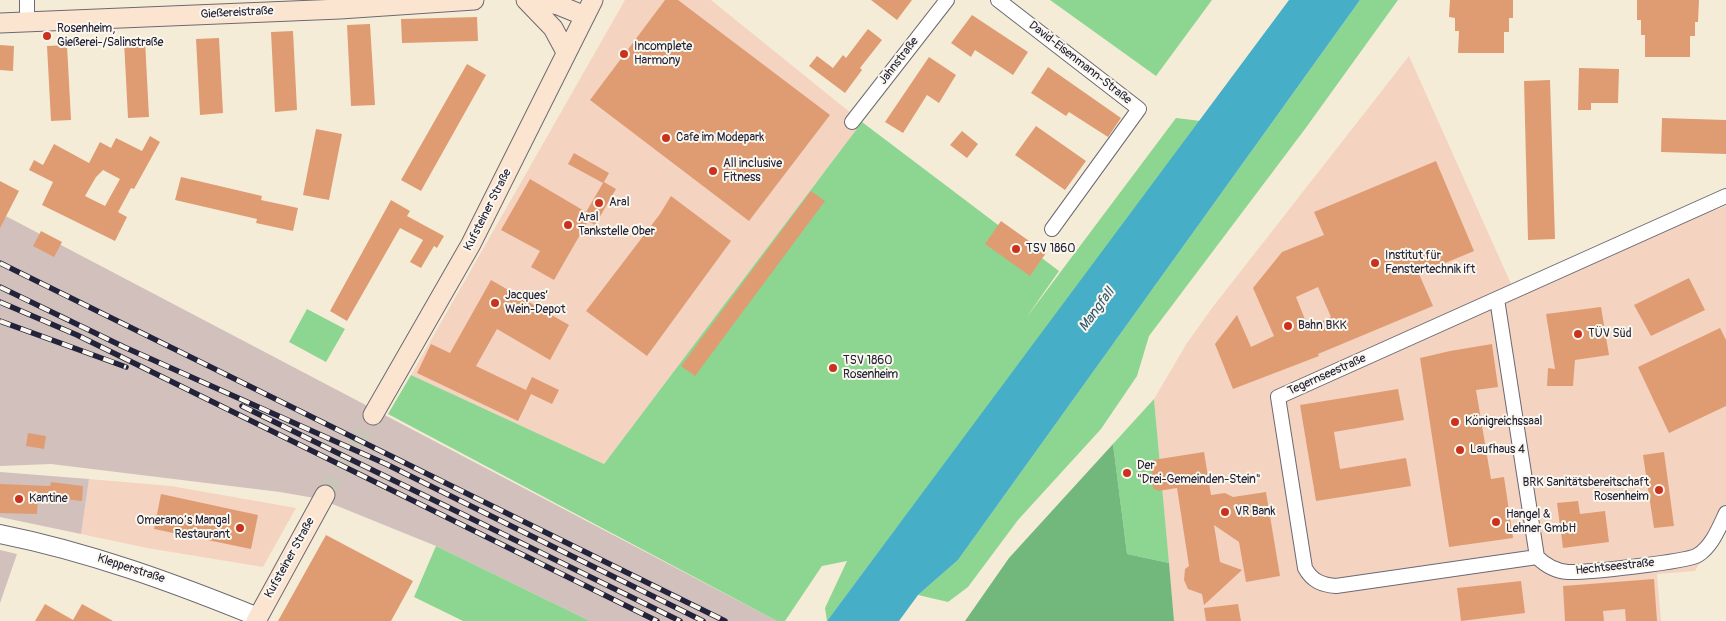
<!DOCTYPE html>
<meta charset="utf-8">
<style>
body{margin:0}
canvas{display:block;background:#f5ecd7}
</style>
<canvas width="1726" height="621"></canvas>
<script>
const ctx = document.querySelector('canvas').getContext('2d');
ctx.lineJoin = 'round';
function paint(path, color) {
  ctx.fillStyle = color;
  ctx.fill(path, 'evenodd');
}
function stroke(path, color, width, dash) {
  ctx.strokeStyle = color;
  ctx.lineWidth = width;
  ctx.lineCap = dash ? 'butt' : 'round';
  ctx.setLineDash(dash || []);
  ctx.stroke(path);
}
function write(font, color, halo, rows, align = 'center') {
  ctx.font = font + ' Pangolin,sans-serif';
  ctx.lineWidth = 4;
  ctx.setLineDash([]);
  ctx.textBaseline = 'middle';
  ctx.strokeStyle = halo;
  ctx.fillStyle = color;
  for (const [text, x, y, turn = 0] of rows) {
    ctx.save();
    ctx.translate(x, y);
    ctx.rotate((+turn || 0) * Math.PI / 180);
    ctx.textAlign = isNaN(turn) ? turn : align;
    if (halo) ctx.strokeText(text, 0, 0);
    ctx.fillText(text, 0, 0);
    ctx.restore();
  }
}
paint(new Path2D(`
 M625,0H711L862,122L604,464L411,375Z
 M1409,56L1512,286L1726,206V517L1695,571L1657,574L1661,621H1174L1154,399L1187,343L1212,308Z
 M89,479L171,486L296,508L263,567L147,548L81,534Z`), '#f5d3c1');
paint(new Path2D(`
 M0,213L777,621H590L436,546L320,499L280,492L51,464L0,466Z
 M0,472L89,479L81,534L0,517Z
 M0,550L17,554L0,603Z`), '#d1c0bc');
paint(new Path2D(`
 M1050,0H1212L1156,76Z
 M1360,0H1398L1305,129L1149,336L1137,376L1101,429L1018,520L968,587L948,602L918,595L958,560Z
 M1176,118L1201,121L827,621L825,608L847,561L822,566L785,621H777L388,414L411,375L604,464L862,122L1059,271L1026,318Z
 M307,309L345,329L326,362L289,342Z
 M1154,399L1169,563L1127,554L1113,444Z
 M436,546L590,621H463L414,597Z`), '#8dd692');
paint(new Path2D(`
 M1113,444L1127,554L1169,563L1174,621H965L1009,558Z`), '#72b77c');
paint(new Path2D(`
 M1289,0H1360L958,560L918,595L899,621H827Z`), '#47aec7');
paint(new Path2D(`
 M665,0H678L830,115L749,221L590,100Z
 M871,0H912L897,20Z
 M1450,0H1513V18H1509V32H1504V53H1458L1459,31H1455V18L1449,17Z
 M1637,0H1699L1698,22H1695V36H1690V57H1645V35H1641V20H1637Z
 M972,15L1028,52L1013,75L975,50L971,57L951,43Z
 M477,17L478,41L402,43L401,19Z
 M370,24L375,105L351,106L347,25Z
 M868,29L882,40L860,68L862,70L845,93L809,66L817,56L833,68L843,55L846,58Z
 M293,31L297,110L275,112L271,32Z
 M219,38L223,113L200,115L196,39Z
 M145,40L149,117L128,118L124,41Z
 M0,45L14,46L13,71L0,70Z
 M67,45L71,120L51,121L47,46Z
 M929,57L956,75L939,103L927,95L903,133L885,122Z
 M467,64L486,75L421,191L401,180Z
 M1048,67L1121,118L1108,137L1069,112L1066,116L1031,93Z
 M1579,68L1619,69L1618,103H1591V110H1578Z
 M1550,80L1555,239L1528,240L1524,81Z
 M1662,118L1726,120V154L1661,152Z
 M1036,126L1086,161L1065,190L1015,155Z
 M316,129L342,134L329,200L303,195Z
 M962,131L978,144L967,158L950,145Z
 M150,136L160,142L134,189L131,188L118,212L127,217L115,241L42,205L53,182L29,170L34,160L43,165L54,144L89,163L100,142L111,148L116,138L142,151ZM103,170L120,179L105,206L85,196L96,177Z
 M574,153L609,173L604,182L616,189L595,225L588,221L554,280L531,267L540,251L501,230L530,179L586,212L603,183L568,164Z
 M1436,161L1474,251L1419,274L1433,306L1318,354L1319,356L1233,389L1215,344L1237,315L1251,347L1274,336L1253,288L1282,252L1324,235L1314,212ZM1318,287L1331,317L1308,327L1296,297Z
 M181,177L262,196L261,200L298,208L293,231L256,223L257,219L175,200Z
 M0,181L19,191L0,228Z
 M811,191L825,201L695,376L681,366Z
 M671,196L731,241L647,356L586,311L660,214Z
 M391,200L410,211L407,216L444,236L437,248L434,246L421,268L410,262L423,240L400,228L347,321L330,311Z
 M1001,221L1046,253L1030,276L985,244Z
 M41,231L62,242L54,257L33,246Z
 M1689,278L1705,310L1651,336L1634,305Z
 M491,280L569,325L550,360L497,329L476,366L526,390L532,377L559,390L552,404L531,394L518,421L417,373L431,344L450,353Z
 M1601,307L1609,355L1575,360L1573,386H1547L1548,368L1555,369L1546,314Z
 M1720,328L1726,340V406L1669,433L1638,367Z
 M1492,344L1498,387L1476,390L1491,479L1504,477L1513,538L1449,547L1420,358L1450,351Z
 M1398,389L1404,420L1334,432L1340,469L1406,458L1411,486L1316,501L1300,405Z
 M28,433L46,436L44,449L26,446Z
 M1204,452L1211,495L1225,493L1233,497L1266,492L1280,576L1246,582L1239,542L1214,525L1220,562L1242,570L1204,605L1202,594L1188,589L1184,580L1185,569L1189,566L1177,488L1158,491L1153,488L1151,465L1153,460Z
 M1664,452L1674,526L1654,528L1643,455Z
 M51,482L83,486L82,501L38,496L37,514L0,513V484L50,486Z
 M161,494L258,515L251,549L154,529Z
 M1578,501L1580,514L1605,511L1609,542L1563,548L1557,503Z
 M326,535L413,581L391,621H278Z
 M1654,579L1657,621H1626L1625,609L1603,611L1604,621H1565L1563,586Z
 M1521,581L1525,613L1461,621L1457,588Z
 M45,604L73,620L82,604L113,621H35Z
 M1238,604L1241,621H1206L1204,608Z`), '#df9c73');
stroke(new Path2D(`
 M325,495L373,415`), '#cbc4b8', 19, [19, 9]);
const minor = new Path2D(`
 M998,0L1139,109L1052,229
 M27,22V0
 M852,122L947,0
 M1497,299L1537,557C1546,566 1555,571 1568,572C1584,573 1687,562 1698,555C1712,546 1719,528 1726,513
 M1537,557L1336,586C1322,585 1312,581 1305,568L1278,397L1726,196`);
const tertiary = new Path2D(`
 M0,534C90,552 174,583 258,617`);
const secondary = new Path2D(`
 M526,0L553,28L566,52
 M534,0L558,5L585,16
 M0,23L340,9L474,0
 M373,415L471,244L593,0
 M256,621L325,495`);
stroke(minor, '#6c6972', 16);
stroke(tertiary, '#6c6972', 20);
stroke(secondary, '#6c6972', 21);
stroke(minor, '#fff', 14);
stroke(tertiary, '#fff', 18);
stroke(secondary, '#fce5d0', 19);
const rail = new Path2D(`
 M0,263L725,621
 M0,287L124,347L386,464L703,621
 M0,302L77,335L657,621
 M0,321L126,367
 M242,406L680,621`);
stroke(rail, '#22223b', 5.5);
stroke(rail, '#fbf7ec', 4, [11]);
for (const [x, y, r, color] of [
 [47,36,5,"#c8321e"],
 [624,54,5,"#c8321e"],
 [666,138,5,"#c8321e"],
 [713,171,5,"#c8321e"],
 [599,203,5,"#c8321e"],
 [568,225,5,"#c8321e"],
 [1016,249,5,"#c8321e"],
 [1375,263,5,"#c8321e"],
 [495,303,5,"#c8321e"],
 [1288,326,5,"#c8321e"],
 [1578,334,5,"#c8321e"],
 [833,368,5,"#c8321e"],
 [1455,422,5,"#c8321e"],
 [1460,450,5,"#c8321e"],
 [1127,473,5,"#c8321e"],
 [1659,490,5,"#c8321e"],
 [19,499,5,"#c8321e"],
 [1225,512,5,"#c8321e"],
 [1496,522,5,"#c8321e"],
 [240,528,5,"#c8321e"]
]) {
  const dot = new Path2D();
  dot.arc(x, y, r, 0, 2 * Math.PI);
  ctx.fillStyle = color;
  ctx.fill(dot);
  stroke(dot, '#fbf7ec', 2);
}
write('12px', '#22223b', '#fbf7ec', [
 ["Gießereistraße",237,13,-3],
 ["Jahnstraße",899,61,-52],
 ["David-Eisenmann-Straße",1080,63,38],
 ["Kufsteiner Straße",488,210,-63],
 ["Tegernseestraße",1327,375,-24],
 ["Kufsteiner Straße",290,558,-61],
 ["Hechtseestraße",1615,567,-6],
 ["Klepperstraße",131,569,18]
]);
write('12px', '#22223b', '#fbf7ec', [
 ["Rosenheim,",57,29],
 ["Gießerei-/Salinstraße",57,43],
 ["Incomplete",634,47],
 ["Harmony",634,61],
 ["Cafe im Modepark",676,138],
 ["All inclusive",723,164],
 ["Fitness",723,178],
 ["Aral",609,203],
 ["Aral",578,218],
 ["Tankstelle Ober",578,232],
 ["TSV 1860",1026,249],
 ["Institut für",1385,256],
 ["Fenstertechnik ift",1385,270],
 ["Jacques’",505,296],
 ["Wein-Depot",505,310],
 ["Bahn BKK",1298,326],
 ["TÜV Süd",1588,334],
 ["TSV 1860",843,361],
 ["Rosenheim",843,375],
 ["Königreichssaal",1465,422],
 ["Laufhaus 4",1470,450],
 ["Der",1137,466],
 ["\"Drei-Gemeinden-Stein\"",1137,480],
 ["BRK Sanitätsbereitschaft",1649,483,"right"],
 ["Rosenheim",1649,497,"right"],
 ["Kantine",29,499],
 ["VR Bank",1235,512],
 ["Hangel &",1506,515],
 ["Lehner GmbH",1506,529],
 ["Omerano‘s Mangal",230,521,"right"],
 ["Restaurant",230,535,"right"]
], 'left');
write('italic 14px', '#315a73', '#fbf7ec', [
 ["Mangfall",1097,310,-54]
]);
</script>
